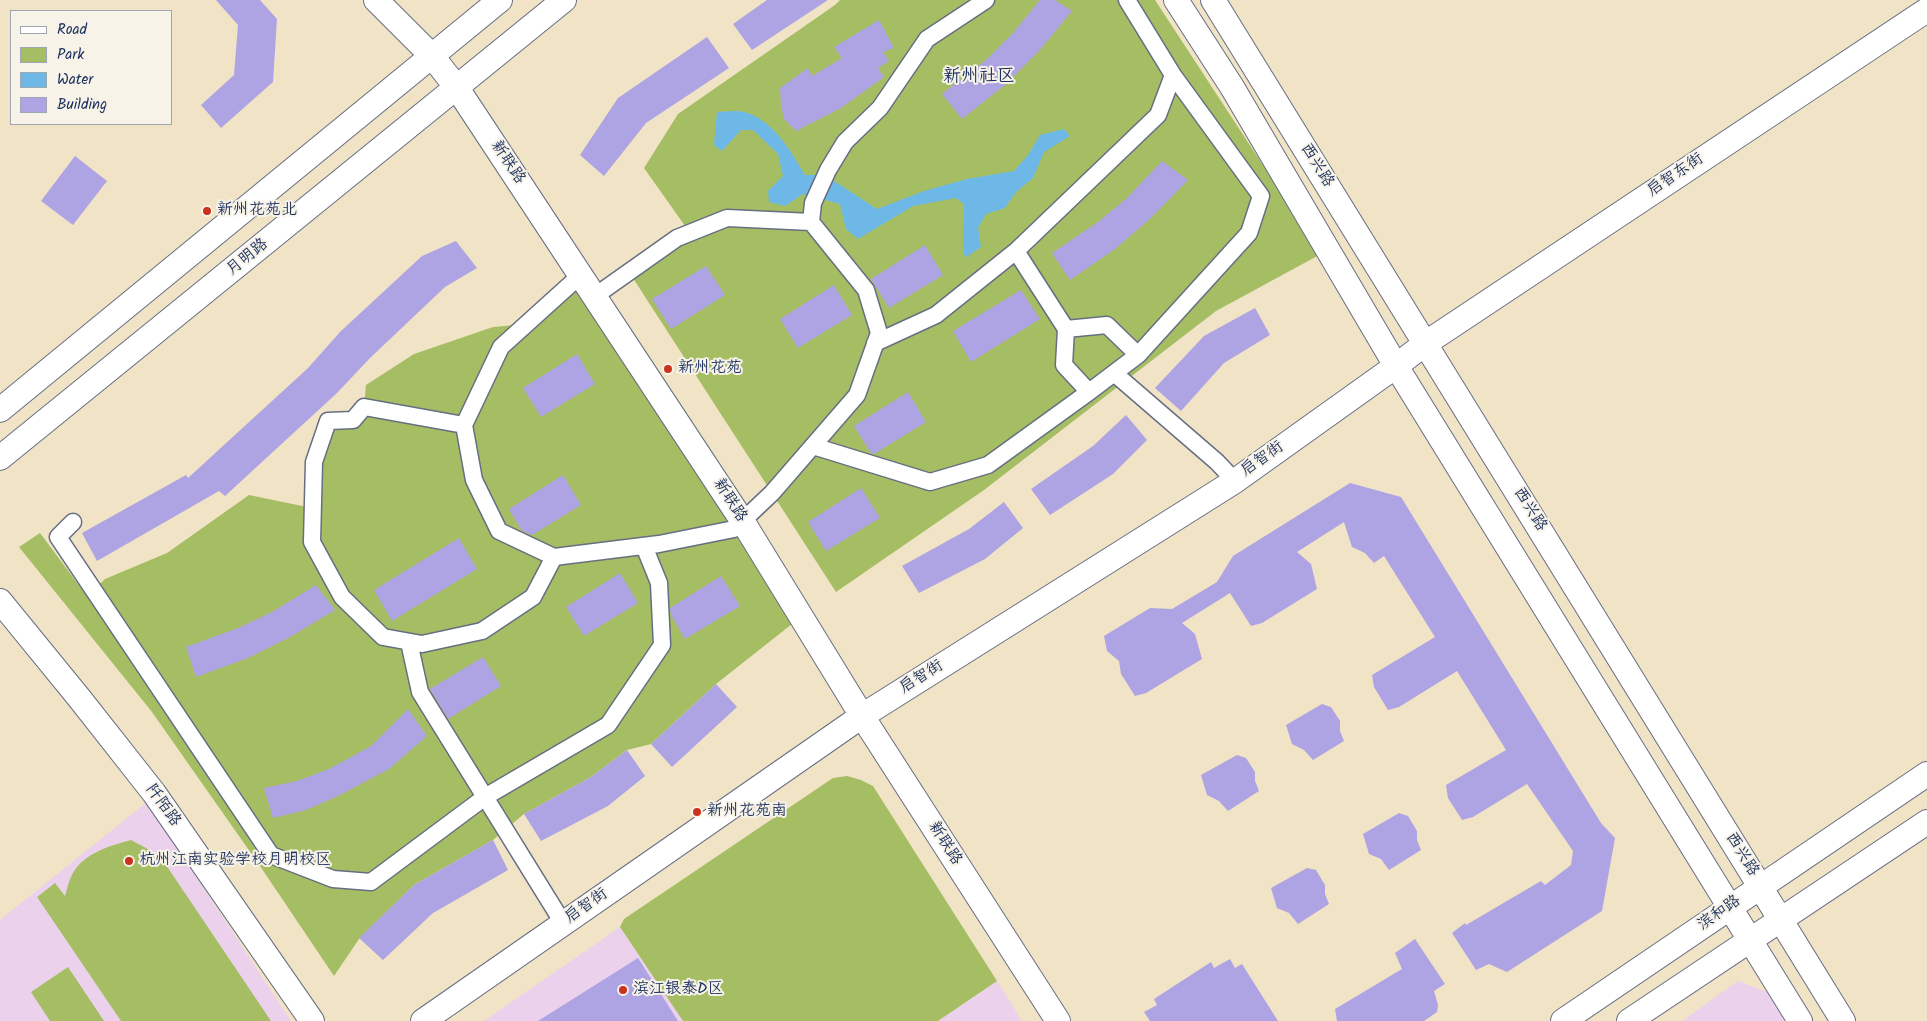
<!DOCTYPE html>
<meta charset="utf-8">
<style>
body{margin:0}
#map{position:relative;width:1927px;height:1021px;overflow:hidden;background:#f1e3c6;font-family:Kalam,sans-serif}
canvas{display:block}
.legend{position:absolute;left:10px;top:10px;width:162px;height:115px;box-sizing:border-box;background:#f7f3e8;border:1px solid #9fa5b1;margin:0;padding:6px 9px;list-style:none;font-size:15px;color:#1b2f5e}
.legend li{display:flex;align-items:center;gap:10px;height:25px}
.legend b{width:25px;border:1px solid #9fa5b1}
</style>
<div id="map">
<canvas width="1927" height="1021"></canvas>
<ul class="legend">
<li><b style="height:6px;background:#fff"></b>Road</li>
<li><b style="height:14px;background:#a6be63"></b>Park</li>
<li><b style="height:14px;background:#6eb8e7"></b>Water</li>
<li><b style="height:14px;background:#aea3e3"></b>Building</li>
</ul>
</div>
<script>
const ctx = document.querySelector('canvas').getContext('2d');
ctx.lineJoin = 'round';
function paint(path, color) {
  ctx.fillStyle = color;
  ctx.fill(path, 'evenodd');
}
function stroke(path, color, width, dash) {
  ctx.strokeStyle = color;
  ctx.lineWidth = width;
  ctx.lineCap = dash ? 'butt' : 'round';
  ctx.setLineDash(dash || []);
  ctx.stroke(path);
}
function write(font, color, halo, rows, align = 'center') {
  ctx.font = font + ' Kalam,"LXGW WenKai TC",sans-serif';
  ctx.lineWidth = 4;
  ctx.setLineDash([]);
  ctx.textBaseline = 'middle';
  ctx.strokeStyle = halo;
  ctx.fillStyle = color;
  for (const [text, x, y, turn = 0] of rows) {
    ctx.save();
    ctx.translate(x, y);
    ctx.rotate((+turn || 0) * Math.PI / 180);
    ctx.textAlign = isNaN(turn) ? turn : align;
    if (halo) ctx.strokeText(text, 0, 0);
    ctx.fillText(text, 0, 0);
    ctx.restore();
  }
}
paint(new Path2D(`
 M147,802L291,1021H0V920Z
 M620,927L683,1021H484Z
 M997,981L1022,1021H938Z
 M1738,981L1772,994L1788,1021H1682Z`), '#ebd1eb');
paint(new Path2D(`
 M840,0H1155L1321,254L1216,311L984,490L836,592L629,272L690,233L644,168L678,114L835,5Z
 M574,281L734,529L792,624L716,684L651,744L627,750L591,777L524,814L493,840L414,885L359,939L334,976L260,866L152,712L19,547L40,533L87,596L105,579L167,553L249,495L312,508L328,421L364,407L366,385L414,354L493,327L526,324Z
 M847,776L861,780L873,786L997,981L938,1021H683L620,927L624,919L833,778Z
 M131,840L146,848L164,862L271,1021H121L37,897L55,883L65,896C67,890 68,883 71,877C81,854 109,846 131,840Z
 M68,967L104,1021H50L31,992Z`), '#a6be63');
paint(new Path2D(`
 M717,112C725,112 736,110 744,112C774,120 791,152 805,175H825L877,209L924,191L967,179L1014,171L1028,155L1040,135L1064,129L1070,136L1044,152L1033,178L1016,192L1005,208L986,214L978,228L981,247L965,258L963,247L964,204L956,198L913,206L858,239L846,229L840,204L803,194L785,206L769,202L768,191L783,176L778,154L753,130H741L722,151L714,145Z`), '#6eb8e7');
paint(new Path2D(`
 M216,0H260L277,19L273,82L221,128L201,105L234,75L238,25Z
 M767,0H828L752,50L733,24Z
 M1040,0H1055L1072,11L1039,51L1005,85L962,119L942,94L986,60L1013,33Z
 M879,20L894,48L883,52L889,61L878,68L884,77L841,108L796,131L784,119L781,105L780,88L808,68L812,76L842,58L834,47Z
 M707,37L729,68L646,123L604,176L580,155L618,98Z
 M75,156L107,181L73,225L41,201Z
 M1162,161L1188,180L1151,218L1115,249L1070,280L1052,253L1098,222L1127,198Z
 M456,241L477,268L445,287L370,358L337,393L225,496L219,491L97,561L82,533L186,475L188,478L308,368L340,332L422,256Z
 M925,245L943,275L889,308L871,279Z
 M706,266L725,295L671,329L652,299Z
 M834,285L852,315L798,348L780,319Z
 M1021,290L1040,319L971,362L953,331Z
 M1255,308L1270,335L1224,363L1181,411L1155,388L1204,336Z
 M577,354L595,384L541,417L523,388Z
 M908,392L926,422L874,454L871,453L854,426Z
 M1126,415L1147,440L1113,474L1050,515L1031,489L1093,446Z
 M563,475L581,505L532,535L522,531L509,509Z
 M1350,483L1401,497L1601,823L1615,838L1602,911L1507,972L1489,964L1476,970L1452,933L1465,923L1466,925L1541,881L1545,885L1571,865L1573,851L1527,784L1473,817L1462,820L1448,798L1446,785L1506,750L1457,671L1399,707L1388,710L1374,687L1372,675L1435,637L1384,556L1374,563L1365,553L1352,547L1344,522L1297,552L1311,564L1317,589L1262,623L1251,626L1230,593L1182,623L1195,634L1202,659L1146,693L1135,696L1121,674L1119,661L1107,651L1104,636L1150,608L1172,609L1217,582L1233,556Z
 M861,488L880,518L826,551L808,522Z
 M1004,502L1023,528L985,559L919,593L902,566L969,529Z
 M459,538L477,569L392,621L374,590Z
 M620,573L638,603L584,636L566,607Z
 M721,576L740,606L685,639L671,615L670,608Z
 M316,585L335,610L290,637L248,658L196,677L186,647L238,628L272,612Z
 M483,657L501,686L448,719L430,689Z
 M716,684L737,707L672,767L651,744Z
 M1322,704L1331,707L1340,721V731L1344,741L1313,760L1304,750L1292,744L1286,725Z
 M408,709L427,736L389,769L338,796L306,810L273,818L264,788L297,781L329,769L371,746Z
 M627,750L645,776L608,806L541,841L524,814L591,777Z
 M1237,755L1246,758L1255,772V781L1259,791L1228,811L1219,801L1207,795L1201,775Z
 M1399,813L1408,816L1417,831V840L1421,850L1389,870L1381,859L1369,854L1363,834Z
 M493,840L508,870L433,913L383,960L359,938L414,885Z
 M1307,868L1316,870L1325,885V894L1329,904L1298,924L1289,913L1277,908L1271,888Z
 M1415,939L1445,984L1434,991L1438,1005L1437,1012L1424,1021H1337L1335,1009L1402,969L1395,953Z
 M638,958L678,1021H538Z
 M1230,959L1235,968L1242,964L1278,1021H1150L1144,1012L1157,1005L1154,999L1211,962L1214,968Z`), '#aea3e3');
const street = new Path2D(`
 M811,222L813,203L828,170L845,142L880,108L927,39L986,0
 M1016,251L1066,329L1064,365L1089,392
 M579,272L574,281L501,347L464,425L474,480L499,531L554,557L659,544L734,529L772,493L857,395L879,333L866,290L811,222L727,218L677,238L595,296
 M1066,329L1107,325L1138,355
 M875,343L936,315L1016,251L1158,115L1173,75L1127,0
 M1114,373L1217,462L1235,481
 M464,425L364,407L353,420L328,421L314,462L312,542L342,597L383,637L422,644L482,631L533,597L554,557
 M813,446L930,482L988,465L1089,392L1138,355L1249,233L1261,196L1173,75
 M73,522L58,537L271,855L333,879L371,882L485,797L608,725L662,645L659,583L644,546
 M409,642L420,692L563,923`);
const secondary = new Path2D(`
 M376,0L432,56L457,88L743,522L862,716L1058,1021
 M1176,0L1232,87L1396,366L1800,1021
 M1213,0L1843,1021
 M0,410L500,0
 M0,458L564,0
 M0,601L80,699L154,793L312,1021
 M423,1021L862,716L1235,481L1396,366L1426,343L1927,10
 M1563,1021L1927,774
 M1629,1021L1927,822`);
stroke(street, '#666e82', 19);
stroke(secondary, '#666e82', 26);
stroke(street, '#fff', 16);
stroke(secondary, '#fff', 24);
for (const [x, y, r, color] of [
 [207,211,5,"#c8321e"],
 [668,369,5,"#c8321e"],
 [697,812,5,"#c8321e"],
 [129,861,5,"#c8321e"],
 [623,990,5,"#c8321e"]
]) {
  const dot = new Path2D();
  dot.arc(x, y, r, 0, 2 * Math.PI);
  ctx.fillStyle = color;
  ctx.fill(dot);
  stroke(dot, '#f7f3e8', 2);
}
write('16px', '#1b2f5e', '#f7f3e8', [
 ["新联路",507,163,56],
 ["西兴路",1316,166,58],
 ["启智东街",1676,176,-34],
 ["月明路",248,258,-39],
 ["启智街",1263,460,-35],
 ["新联路",729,501,57],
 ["西兴路",1529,510,58],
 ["启智街",922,678,-32],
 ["阡陌路",162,806,54],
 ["新联路",944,844,57],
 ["西兴路",1741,855,58],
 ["启智街",587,907,-35],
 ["滨和路",1720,914,-35]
]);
write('16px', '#1b2f5e', '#f7f3e8', [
 ["新州花苑北",217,211],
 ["新州花苑",678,369],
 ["新州花苑南",707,812],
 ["杭州江南实验学校月明校区",139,861],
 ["滨江银泰D区",633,990]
], 'left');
write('18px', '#1b2f5e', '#f7f3e8', [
 ["新州社区",979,78]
]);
</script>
